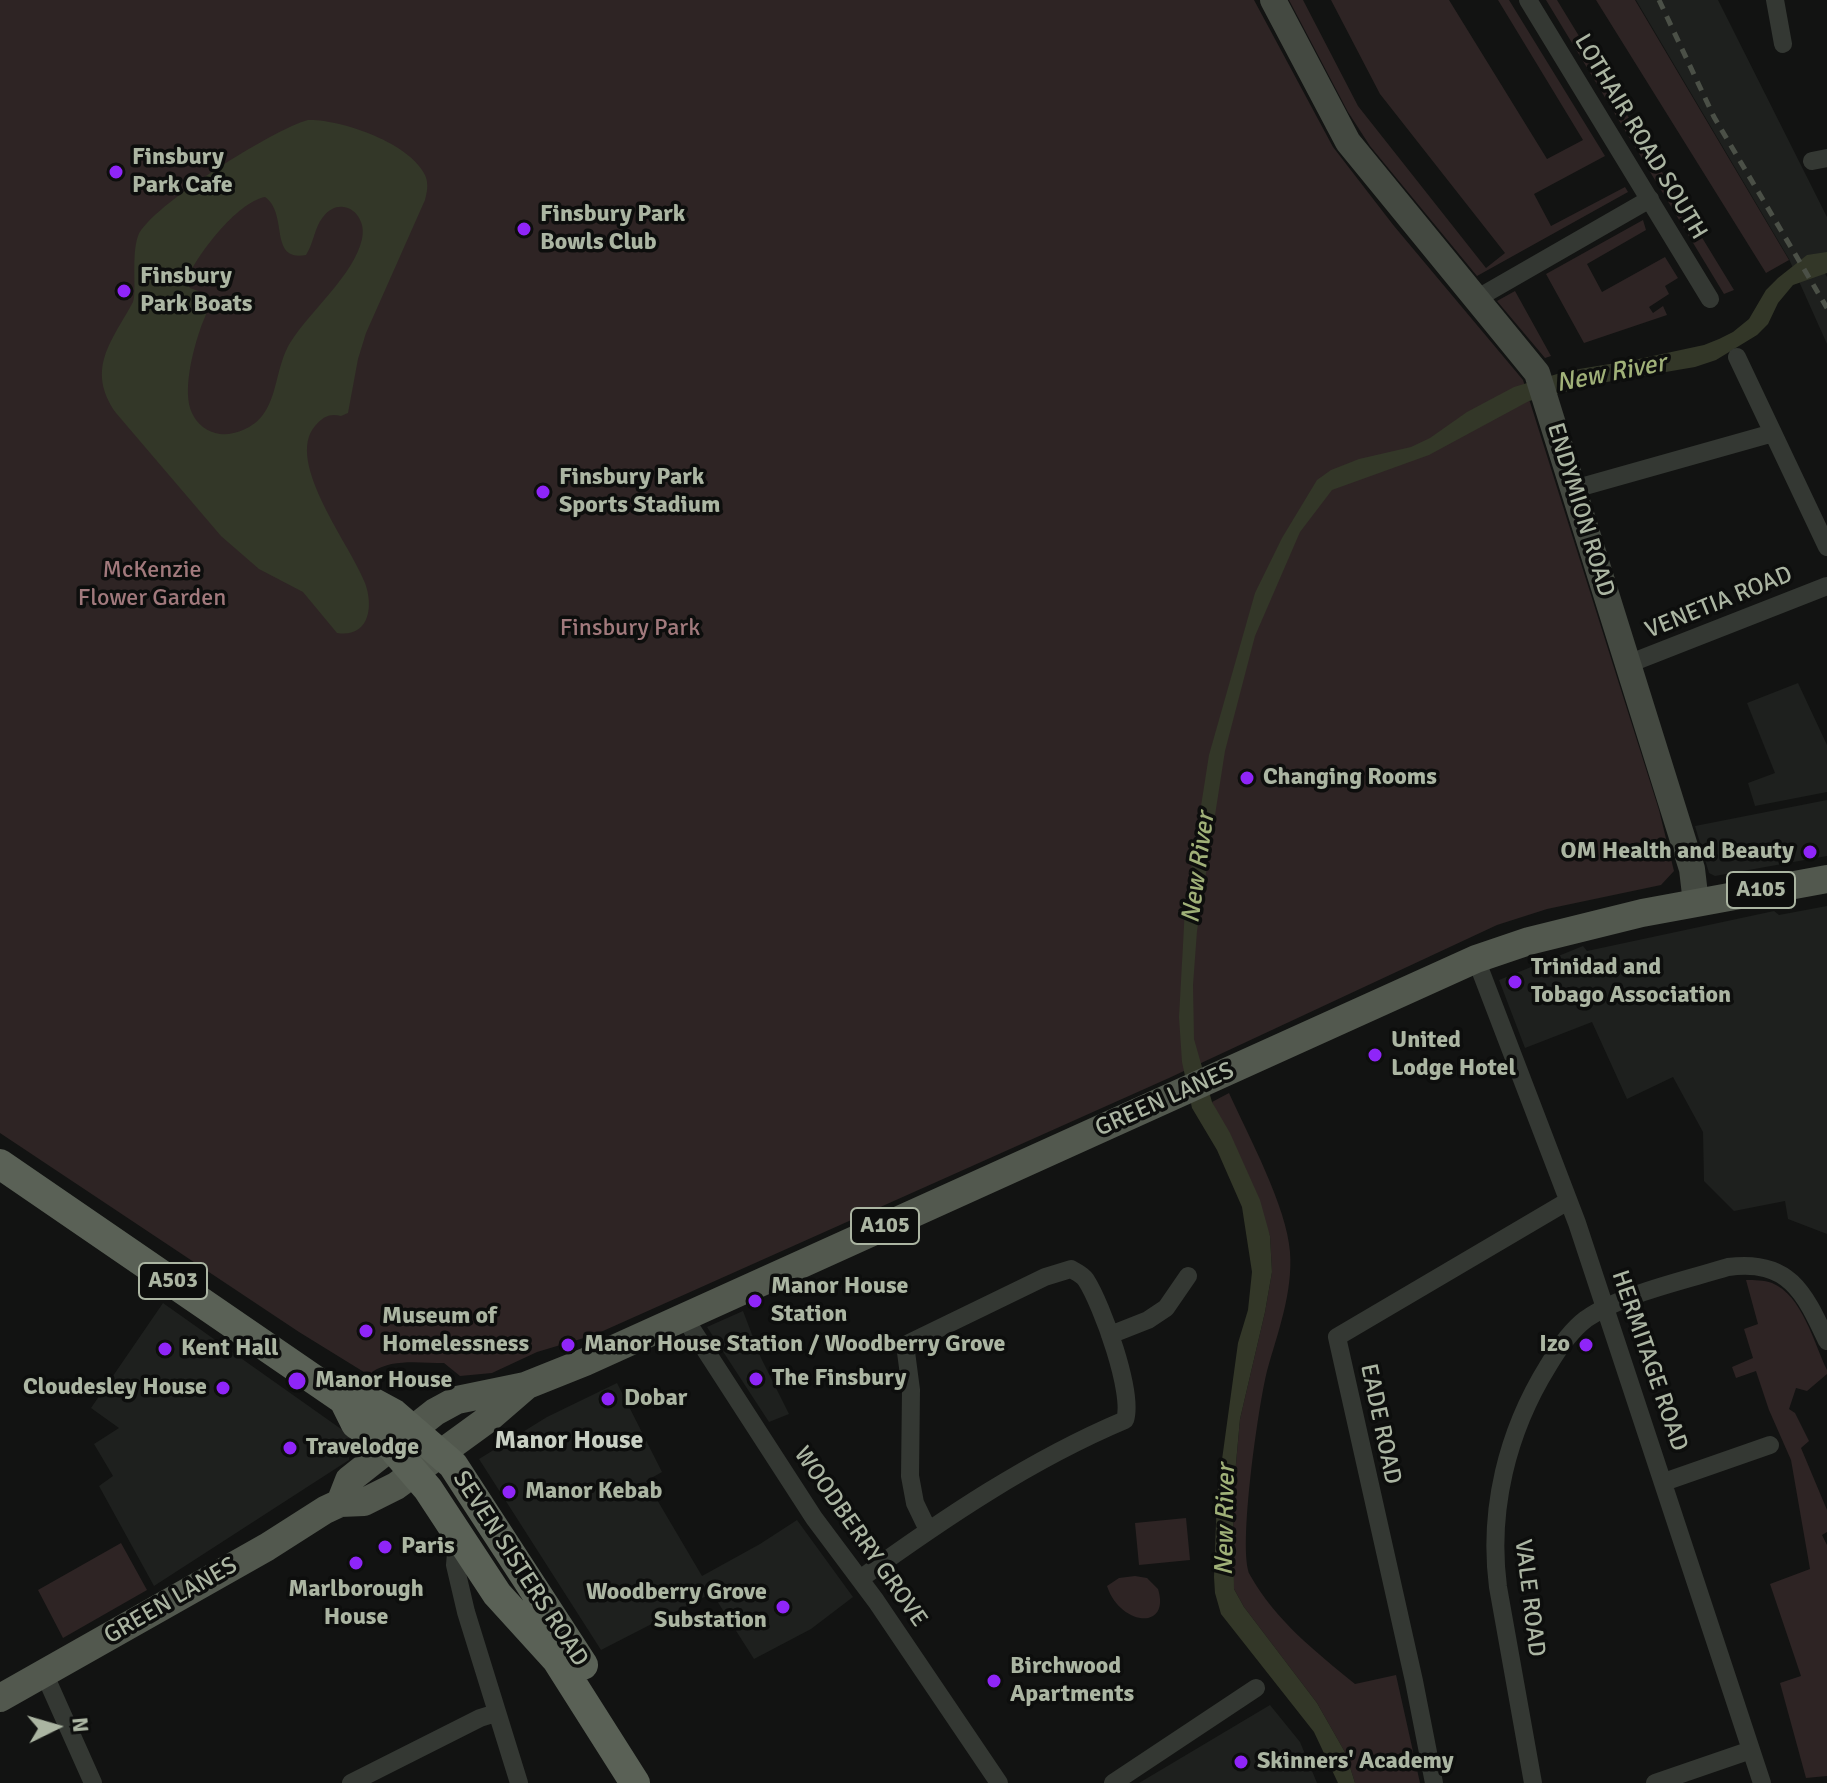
<!DOCTYPE html>
<style>
body{margin:0}
#map{position:relative;width:1827px;height:1783px;overflow:hidden;background:#121312;font-family:Signika,sans-serif}
canvas{display:block}
.north{position:absolute;left:16px;top:1687px;width:80px;height:80px;-webkit-text-stroke:6px #0d0e0d;paint-order:stroke;rotate:85deg;font-size:22px;font-weight:700;line-height:32px;text-align:center;color:#abb5a2}
.north::after{content:'';display:block;margin:auto;width:28px;height:36px;background:#abb5a2;clip-path:polygon(50% 0,100% 100%,50% 72%,0 100%)}
</style>
<div id="map">
<canvas width="1827" height="1783"></canvas>
<div class="north">N</div>
</div>
<script>
const ctx = document.querySelector('canvas').getContext('2d');
ctx.lineJoin = 'round';
function paint(path, color) {
  ctx.fillStyle = color;
  ctx.fill(path, 'evenodd');
}
function stroke(path, color, width, dash) {
  ctx.strokeStyle = color;
  ctx.lineWidth = width;
  ctx.lineCap = dash ? 'butt' : 'round';
  ctx.setLineDash(dash || []);
  ctx.stroke(path);
}
function write(font, color, halo, rows, align = 'center') {
  ctx.font = font + ' Signika,sans-serif';
  ctx.lineWidth = 7;
  ctx.setLineDash([]);
  ctx.textBaseline = 'middle';
  ctx.strokeStyle = halo;
  ctx.fillStyle = color;
  for (const [text, x, y, turn = 0] of rows) {
    ctx.save();
    ctx.translate(x, y);
    ctx.rotate((+turn || 0) * Math.PI / 180);
    ctx.textAlign = isNaN(turn) ? turn : align;
    if (halo) ctx.strokeText(text, 0, 0);
    ctx.fillText(text, 0, 0);
    ctx.restore();
  }
}
paint(new Path2D(`
 M1636,0H1718L1827,217V253L1815,256L1827,277V344L1789,259Z
 M1798,683L1827,745V792L1755,806L1748,783L1775,773L1747,703Z
 M1827,800V856L1715,876L1709,873L1695,826Z
 M1827,906V1234L1788,1219L1785,1201L1734,1211L1704,1181L1703,1132L1673,1077L1627,1099L1592,1022L1525,1048L1499,980L1583,946L1587,951L1774,911L1779,915Z
 M163,1303L351,1436L349,1460L154,1586L99,1486L113,1476L94,1444L119,1428L91,1408Z
 M743,1311L761,1358L789,1414L769,1422L707,1327Z
 M617,1383L662,1472L646,1481L702,1576L760,1544L797,1520L853,1597L811,1629L754,1659L712,1593L601,1650L479,1459L547,1417Z
 M1270,1705L1300,1742L1317,1783H1139Z`), '#1e201e');
paint(new Path2D(`
 M0,0H1254L1333,147L1394,226L1523,380L1659,810L1674,871L1661,885L1547,909L1497,925L1169,1078L594,1335L537,1352L492,1373L460,1376L444,1363C421,1363 392,1358 372,1372V1377L299,1332L0,1133Z
 M1289,0H1303L1358,106L1486,268L1505,253L1380,94L1331,0H1449L1547,159L1583,140L1498,0H1509L1605,156L1534,194L1551,226L1625,187L1628,192L1477,276L1370,146L1348,112Z
 M1546,0H1557L1734,290L1724,294Z
 M1596,0H1635L1789,260L1766,273Z
 M1643,220L1646,230L1587,264L1602,292L1665,257L1678,278L1665,286L1669,294L1649,307L1653,313L1663,306L1667,315L1584,343L1546,274Z
 M1515,291L1551,356L1545,358L1497,301Z
 M1229,1093C1248,1135 1287,1207 1290,1252C1293,1292 1278,1332 1267,1371C1259,1402 1237,1551 1250,1575C1275,1620 1316,1652 1355,1684L1396,1675L1420,1783H1355L1346,1754L1317,1703L1244,1607L1234,1589L1233,1497L1240,1419L1265,1312L1272,1272L1270,1236L1212,1102Z
 M1746,1280C1754,1280 1764,1280 1772,1283C1802,1295 1814,1343 1827,1370V1374L1807,1391L1796,1388L1789,1409L1795,1413L1809,1441L1801,1448L1827,1510V1532L1822,1535L1827,1545V1776L1806,1778L1780,1683L1801,1676L1770,1584L1810,1569L1791,1460L1769,1410L1756,1371L1736,1378L1732,1367L1753,1358L1744,1329L1758,1324Z
 M1186,1518L1190,1560L1139,1565L1135,1523Z
 M121,1543L147,1590L63,1638L38,1590Z
 M1135,1576L1147,1578L1158,1589C1171,1631 1120,1626 1107,1586L1119,1578Z`), '#2e2424');
paint(new Path2D(`
 M308,120C341,119 410,143 425,175C429,184 427,192 425,200L366,333L358,359L348,413L341,416C329,413 323,417 315,426C284,462 352,547 365,583C374,607 369,638 337,633L303,592L259,569L221,536L116,413C85,369 112,341 133,302C137,293 131,255 138,236C150,206 276,128 308,120ZM265,197C289,214 268,262 306,255C314,243 314,228 323,217C341,194 368,214 362,239C354,275 310,311 290,343C272,373 280,415 243,430C236,433 227,435 220,434C207,432 197,424 192,413C182,392 193,350 200,330C204,317 211,308 209,295L190,288L186,281C196,256 237,202 265,197Z
 M1827,252V273L1793,285L1778,303L1768,324L1757,335L1716,360L1695,367L1601,383L1529,401L1429,455L1332,490L1300,532L1255,636L1225,751L1197,931L1193,985L1194,1039L1212,1102L1230,1133L1260,1200L1270,1236L1272,1272L1265,1312L1240,1419L1233,1497L1234,1589L1244,1607L1317,1703L1346,1754L1355,1783H1338L1314,1732L1221,1614L1215,1593L1214,1577L1217,1496L1238,1343L1248,1310L1252,1272L1242,1207L1217,1150L1192,1108L1182,1062L1179,1017L1185,908L1209,755L1255,593L1282,538L1317,480L1331,470L1359,459L1411,447L1430,438L1467,412L1514,387L1567,371L1634,360L1704,345L1719,339L1733,332L1749,319L1766,290L1778,278L1807,255Z`), '#333728');
stroke(new Path2D(`
 M1528,0L1710,299
 M1775,0L1783,44
 M1812,161L1827,158
 M1476,299L1650,199
 M1737,357L1827,547
 M1574,489L1773,433
 M1628,664L1827,586
 M1476,959L1577,1223L1762,1783
 M684,1317L814,1518L876,1601L999,1783
 M1110,1335L1148,1320L1166,1308L1188,1276
 M1664,1482L1770,1445
 M466,1546L456,1553L455,1565L466,1612L519,1783
 M860,1579C943,1519 1030,1460 1125,1420C1134,1393 1102,1305 1086,1280C1083,1275 1076,1272 1071,1269L1045,1277L907,1344L906,1352L911,1390L910,1476L915,1503L928,1530
 M44,1673L93,1783
 M351,1783L480,1718L496,1713
 M1113,1783L1256,1688
 M1434,1783L1414,1681L1337,1337L1568,1201
 M1533,1783L1498,1587C1488,1510 1507,1432 1548,1366C1558,1349 1570,1331 1586,1319C1621,1294 1686,1280 1728,1267C1789,1259 1804,1292 1827,1341
 M1655,1783L1751,1750`), '#343833', 18);
stroke(new Path2D(`
 M1273,0L1348,142L1537,373L1692,869L1696,903`), '#444941', 26);
stroke(new Path2D(`
 M340,1503L349,1480L435,1412L457,1400L525,1386L585,1362L1476,959L1529,941L1642,913L1827,879
 M0,1698L267,1547L325,1510L340,1503L364,1502L396,1486L488,1419L525,1387`), '#52584e', 28);
stroke(new Path2D(`
 M0,1164L344,1400L356,1424L391,1446L428,1489L497,1594L557,1660L635,1783
 M344,1400L370,1401L394,1414L453,1465L583,1665`), '#5a6156', 30);
stroke(new Path2D(`
 M1659,0L1714,117L1827,308`), '#4b5047', 5, [10, 8]);
for (const [x, y, r, color] of [
 [116,172,8,"#8f25f8"],
 [524,229,8,"#8f25f8"],
 [124,291,8,"#8f25f8"],
 [543,492,8,"#8f25f8"],
 [1247,778,8,"#8f25f8"],
 [1810,852,8,"#8f25f8"],
 [1515,982,8,"#8f25f8"],
 [1375,1055,8,"#8f25f8"],
 [755,1301,8,"#8f25f8"],
 [366,1331,8,"#8f25f8"],
 [568,1345,8,"#8f25f8"],
 [1586,1345,8,"#8f25f8"],
 [165,1349,8,"#8f25f8"],
 [756,1379,8,"#8f25f8"],
 [297,1381,10,"#8f25f8"],
 [223,1388,8,"#8f25f8"],
 [608,1399,8,"#8f25f8"],
 [290,1448,8,"#8f25f8"],
 [509,1492,8,"#8f25f8"],
 [385,1547,8,"#8f25f8"],
 [356,1563,8,"#8f25f8"],
 [783,1607,8,"#8f25f8"],
 [994,1681,8,"#8f25f8"],
 [1241,1762,8,"#8f25f8"]
]) {
  const dot = new Path2D();
  dot.arc(x, y, r, 0, 2 * Math.PI);
  ctx.fillStyle = color;
  ctx.fill(dot);
  stroke(dot, '#0d0e0d', 3);
}
for (const [x, y, w] of [
 [1761,890,68],
 [885,1226,68],
 [173,1281,68]
]) {
  const box = new Path2D();
  box.roundRect(x - w / 2, y - 18, w, 36, 6);
  ctx.fillStyle = '#0d0e0d';
  ctx.fill(box);
  stroke(box, '#abb5a2', 2);
}
write('bold 22px', '#abb5a2', null, [
 ["A105",1761,890],
 ["A105",885,1226],
 ["A503",173,1281]
]);
write('24px', '#abb5a2', '#0d0e0d', [
 ["LOTHAIR ROAD SOUTH",1640,137,59],
 ["ENDYMION ROAD",1580,510,73],
 ["VENETIA ROAD",1719,603,-22],
 ["GREEN LANES",1165,1100,-24],
 ["HERMITAGE ROAD",1649,1361,71],
 ["EADE ROAD",1380,1424,78],
 ["WOODBERRY GROVE",860,1537,55],
 ["SEVEN SISTERS ROAD",520,1569,57],
 ["VALE ROAD",1529,1598,83],
 ["GREEN LANES",171,1601,-30]
]);
write('bold 24px', '#abb5a2', '#0d0e0d', [
 ["Finsbury",132,158],
 ["Park Cafe",132,186],
 ["Finsbury Park",540,215],
 ["Bowls Club",540,243],
 ["Finsbury",140,277],
 ["Park Boats",140,305],
 ["Finsbury Park",559,478],
 ["Sports Stadium",559,506],
 ["Changing Rooms",1263,778],
 ["OM Health and Beauty",1794,852,"right"],
 ["Trinidad and",1531,968],
 ["Tobago Association",1531,996],
 ["United",1391,1041],
 ["Lodge Hotel",1391,1069],
 ["Manor House",771,1287],
 ["Station",771,1315],
 ["Museum of",382,1317],
 ["Homelessness",382,1345],
 ["Manor House Station / Woodberry Grove",584,1345],
 ["Izo",1570,1345,"right"],
 ["Kent Hall",181,1349],
 ["The Finsbury",772,1379],
 ["Manor House",315,1381],
 ["Cloudesley House",207,1388,"right"],
 ["Dobar",624,1399],
 ["Travelodge",306,1448],
 ["Manor Kebab",525,1492],
 ["Paris",401,1547],
 ["Marlborough",356,1590,"center"],
 ["House",356,1618,"center"],
 ["Woodberry Grove",767,1593,"right"],
 ["Substation",767,1621,"right"],
 ["Birchwood",1010,1667],
 ["Apartments",1010,1695],
 ["Skinners' Academy",1257,1762]
], 'left');
write('24px', '#a1797c', '#0d0e0d', [
 ["McKenzie",152,571],
 ["Flower Garden",152,599],
 ["Finsbury Park",630,629]
]);
write('italic 26px', '#a0b178', '#0d0e0d', [
 ["New River",1611,374,-11],
 ["New River",1199,868,-82],
 ["New River",1226,1520,-89]
]);
write('bold 26px', '#c9d0c4', '#0d0e0d', [
 ["Manor House",569,1441]
]);
</script>
